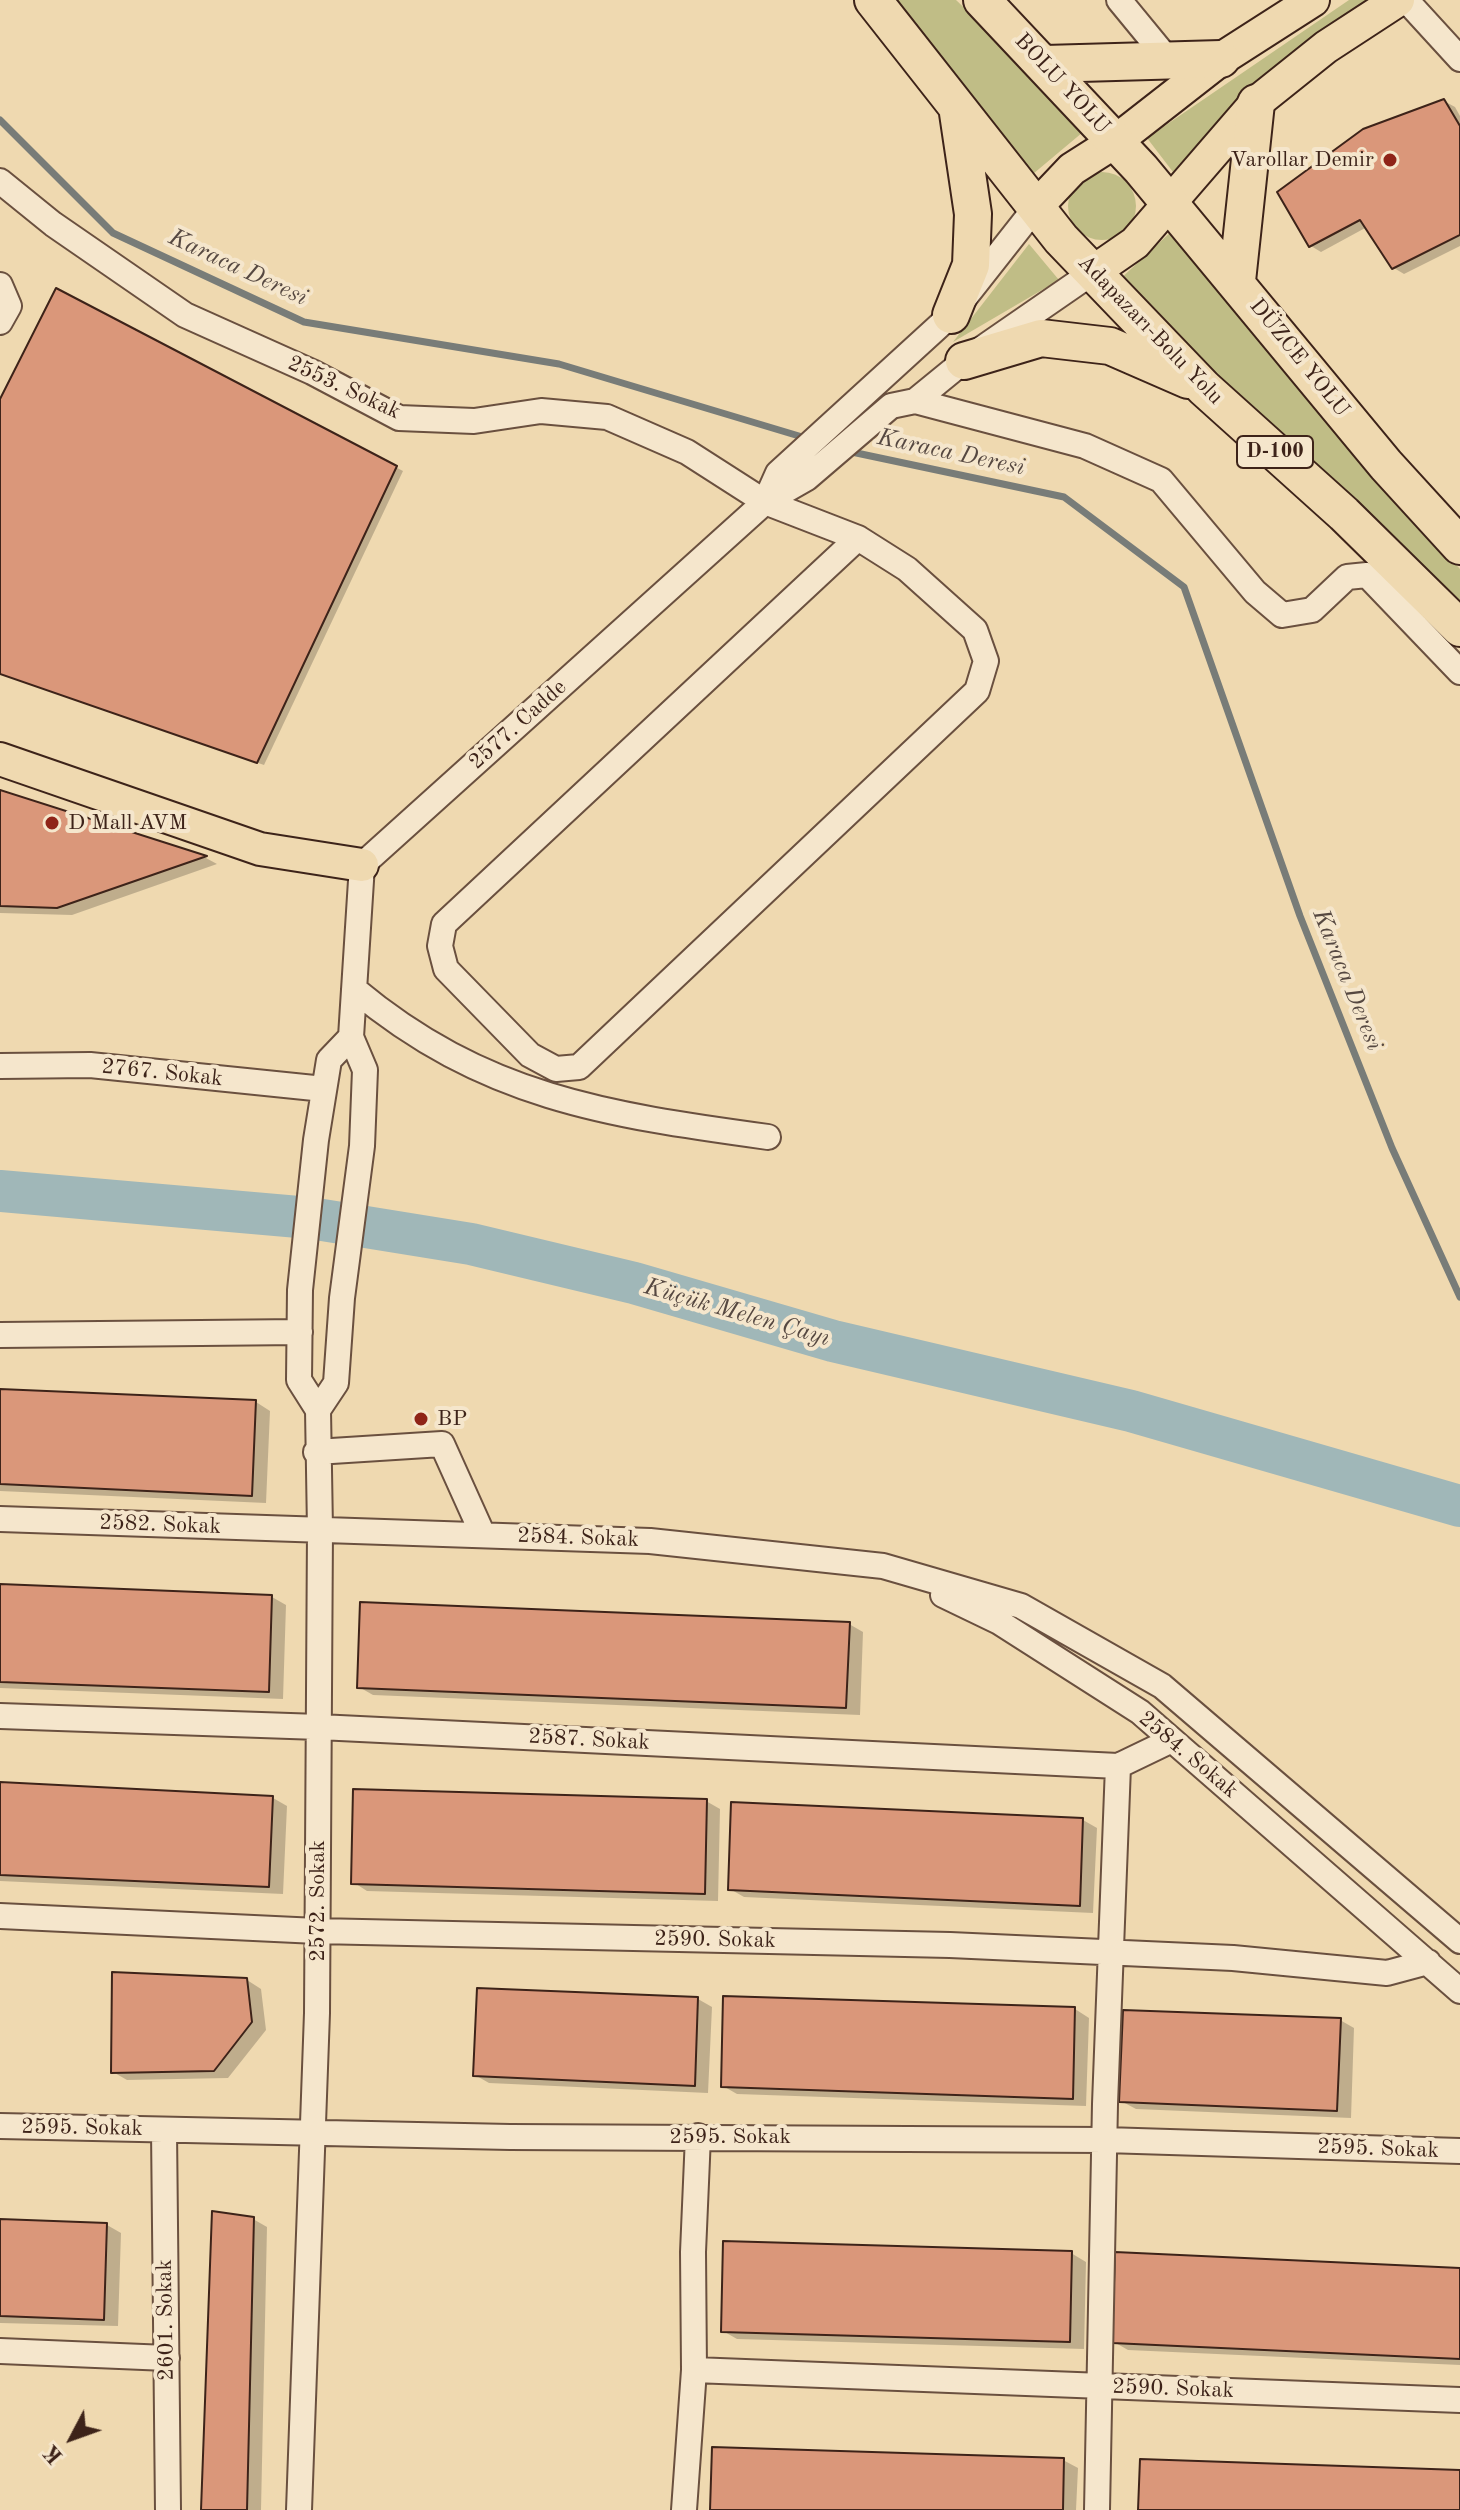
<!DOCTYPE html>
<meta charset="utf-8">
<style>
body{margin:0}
#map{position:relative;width:1460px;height:2510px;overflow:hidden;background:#efd9b0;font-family:"Old Standard TT",serif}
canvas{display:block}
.north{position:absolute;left:32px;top:2398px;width:80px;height:80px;-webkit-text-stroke:6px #f5e6cc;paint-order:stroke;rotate:229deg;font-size:22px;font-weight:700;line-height:32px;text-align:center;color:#3d2319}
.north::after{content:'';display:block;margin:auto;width:28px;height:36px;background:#3d2319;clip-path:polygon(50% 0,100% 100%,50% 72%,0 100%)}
</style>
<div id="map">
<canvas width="1460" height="2510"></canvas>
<div class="north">K</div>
</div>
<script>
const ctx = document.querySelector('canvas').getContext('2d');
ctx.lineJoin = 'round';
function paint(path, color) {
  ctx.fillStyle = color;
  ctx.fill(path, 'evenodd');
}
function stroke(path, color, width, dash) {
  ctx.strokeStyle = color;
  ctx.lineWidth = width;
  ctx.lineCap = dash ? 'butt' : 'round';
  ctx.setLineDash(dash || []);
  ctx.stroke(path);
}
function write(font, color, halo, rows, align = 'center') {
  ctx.font = font + ' "Old Standard TT",serif';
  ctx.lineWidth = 8;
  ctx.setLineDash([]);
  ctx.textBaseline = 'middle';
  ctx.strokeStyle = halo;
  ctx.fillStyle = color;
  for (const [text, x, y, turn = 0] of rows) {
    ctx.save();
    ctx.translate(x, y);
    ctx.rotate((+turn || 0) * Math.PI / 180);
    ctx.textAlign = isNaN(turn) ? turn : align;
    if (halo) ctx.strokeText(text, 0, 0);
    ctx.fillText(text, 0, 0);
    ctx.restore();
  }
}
paint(new Path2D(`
 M896,0H956L1089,127L1027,179Z
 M1349,0H1368L1323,30L1238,98L1173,172L1147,138Z
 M1068 206a34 34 0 1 1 68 0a34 34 0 1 1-68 0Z
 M1174,229L1316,411L1460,569V604L1117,282Z
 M1029,244L1059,280L953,342Z`), '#c0bd86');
paint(new Path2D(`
 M1444,101L1455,107L1460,116V246L1404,274L1394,268L1367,227L1321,252L1311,246Z
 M57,290L403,471L264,765L0,674V404Z
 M0,792L206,858L217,864L72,915L0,913Z
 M0,1391L256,1402L270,1411L266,1503L0,1491Z
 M0,1586L272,1597L286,1605L283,1699L0,1688Z
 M849,1624L863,1632L860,1715L373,1695L359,1687Z
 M0,1784L273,1798L287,1806L283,1894L0,1881Z
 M706,1801L720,1809L718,1901L367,1891L353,1882Z
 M1083,1820L1097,1828L1093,1913L744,1897L730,1889Z
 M247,1980L261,1989L266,2030L228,2078L127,2080L113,2072Z
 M698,1999L712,2007L708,2093L489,2083L475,2075Z
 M1075,2009L1089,2018L1086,2106L737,2094L723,2086Z
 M1340,2020L1354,2028L1351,2118L1136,2109L1121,2101Z
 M253,2219L267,2227L261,2510H203Z
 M0,2221L107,2225L121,2233L118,2326L0,2323Z
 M1071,2253L1086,2262L1084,2349L737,2339L723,2331Z
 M1460,2270V2365L1128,2350L1114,2342Z
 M1063,2460L1078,2468L1076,2510H712Z`), '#0003');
stroke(new Path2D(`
 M0,120L113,233L304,322L559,364L809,439
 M847,451L1064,497L1184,587L1300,916L1392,1148L1460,1297`), '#787c78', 7);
stroke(new Path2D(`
 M0,1191L310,1218L471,1244L634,1283L833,1341L1131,1411L1460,1506`), '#a0b7b8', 42);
const building = new Path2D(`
 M1444,99L1460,126V235L1392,269L1360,220L1309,247L1277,192L1363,129Z
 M56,288L397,466L257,763L0,674V399Z
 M0,790L207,856L57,908L0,906Z
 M0,1389L256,1400L252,1496L0,1484Z
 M0,1584L272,1595L269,1692L0,1682Z
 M360,1602L850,1622L846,1708L357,1688Z
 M0,1782L273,1796L269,1887L0,1875Z
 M353,1789L707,1799L705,1894L351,1884Z
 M731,1802L1083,1818L1080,1906L728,1890Z
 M112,1972L247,1978L252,2022L214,2071L111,2073Z
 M477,1988L698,1997L695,2086L473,2076Z
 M723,1996L1075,2007L1073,2099L721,2087Z
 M1123,2010L1341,2018L1337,2111L1119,2102Z
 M212,2211L254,2217L247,2510H201Z
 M0,2219L107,2223L104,2320L0,2316Z
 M723,2241L1072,2251L1070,2342L721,2332Z
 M1115,2252L1460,2268V2359L1112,2343Z
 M712,2447L1064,2458L1063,2510H710Z
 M1140,2459L1460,2470V2510H1138Z`);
paint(building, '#da977a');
stroke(building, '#3d2319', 2);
const minor = new Path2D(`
 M1119,0L1170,62
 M1406,0L1460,59
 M0,181L53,224L185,315L312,372L399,418L474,421L541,411L607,417L687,452L765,502L858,538L907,569L975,630L986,661L977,691L579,1067L556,1069L530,1055L446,969L440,946L444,924L858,538
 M0,285L9,306L0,322
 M915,401L1085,446L1161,480L1255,592L1282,615L1312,610L1347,577L1367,575L1460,672
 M765,502L778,473L951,315L1036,207
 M354,989C483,1097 607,1115 768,1137
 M0,1066L90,1065L324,1089
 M0,1335L300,1332
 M318,1410L299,1380L300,1290L316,1140L329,1060L351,1037
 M316,1452L442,1444L483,1535
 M0,1519L650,1541L883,1566L1021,1606L1162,1686L1460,1941
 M943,1595L999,1622L1140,1712L1460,1991
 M0,1716L319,1727L1118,1766L1172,1740
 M0,1916L317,1931L950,1945L1233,1958L1387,1973L1428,1962
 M0,2126L510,2137L1105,2140L1460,2151
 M164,2130L168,2510
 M0,2351L167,2358
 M694,2370L1460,2400
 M299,2510L317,2013L320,1530L318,1410L336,1383L342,1298L362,1146L365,1070L351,1037L362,865L765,502L807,478L891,406L915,401L964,361L1093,272
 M684,2510L694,2370L693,2252L698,2136
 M1097,2510L1105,2104L1118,1766`);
const major = new Path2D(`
 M1036,207L1072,169L1116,141L1221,59L1313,0
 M1093,272L1135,243L1256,103L1326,47L1398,0
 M0,759L260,849L362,865`);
const highway = new Path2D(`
 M873,0L1061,239L1204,388L1344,514L1460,628
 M982,0L1141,169L1386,465L1460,546
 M1045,64L1221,59
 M1237,281L1256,103
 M951,315L971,265L973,214L958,113
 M964,361L1041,338L1110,346L1188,380`);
stroke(minor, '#6a503f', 28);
stroke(major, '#3d2319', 36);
stroke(highway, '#3d2319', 40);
stroke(minor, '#f5e6cc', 24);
stroke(major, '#efd9b0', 32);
stroke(highway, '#efd9b0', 36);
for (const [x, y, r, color] of [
 [1390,160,8,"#8f2418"],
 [52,823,8,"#8f2418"],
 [421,1419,8,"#8f2418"]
]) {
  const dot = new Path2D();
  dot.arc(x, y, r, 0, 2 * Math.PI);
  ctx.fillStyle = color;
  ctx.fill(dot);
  stroke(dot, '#f5e6cc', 3);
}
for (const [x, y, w] of [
 [1275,452,76]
]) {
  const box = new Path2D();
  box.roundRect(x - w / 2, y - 16, w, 32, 6);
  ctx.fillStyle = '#f5e6cc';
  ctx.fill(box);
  stroke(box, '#3d2319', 2);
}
write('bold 20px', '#3d2319', null, [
 ["D-100",1275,452]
]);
write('22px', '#3d2319', '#f5e6cc', [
 ["BOLU YOLU",1062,84,47],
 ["Adapazarı-Bolu Yolu",1150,330,46],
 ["DÜZCE YOLU",1299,358,51],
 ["2553. Sokak",344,388,25],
 ["2577. Cadde",518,725,-42],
 ["2767. Sokak",162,1073,6],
 ["2582. Sokak",160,1525,2],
 ["2584. Sokak",578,1538,2],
 ["2587. Sokak",589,1740,3],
 ["2584. Sokak",1188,1755,40],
 ["2572. Sokak",318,1901,-90],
 ["2590. Sokak",715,1940,1],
 ["2595. Sokak",82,2128,1],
 ["2595. Sokak",730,2137],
 ["2595. Sokak",1378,2149,2],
 ["2601. Sokak",166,2320,-91],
 ["2590. Sokak",1173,2389,2]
]);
write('22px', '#3d2319', '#f5e6cc', [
 ["Varollar Demir",1374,160,"right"],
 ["D Mall AVM",68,823],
 ["BP",437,1419]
], 'left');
write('italic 24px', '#564841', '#f5e6cc', [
 ["Karaca Deresi",238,268,25],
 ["Karaca Deresi",951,453,12],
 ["Karaca Deresi",1347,980,68],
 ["Küçük Melen Çayı",737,1313,16]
]);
</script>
